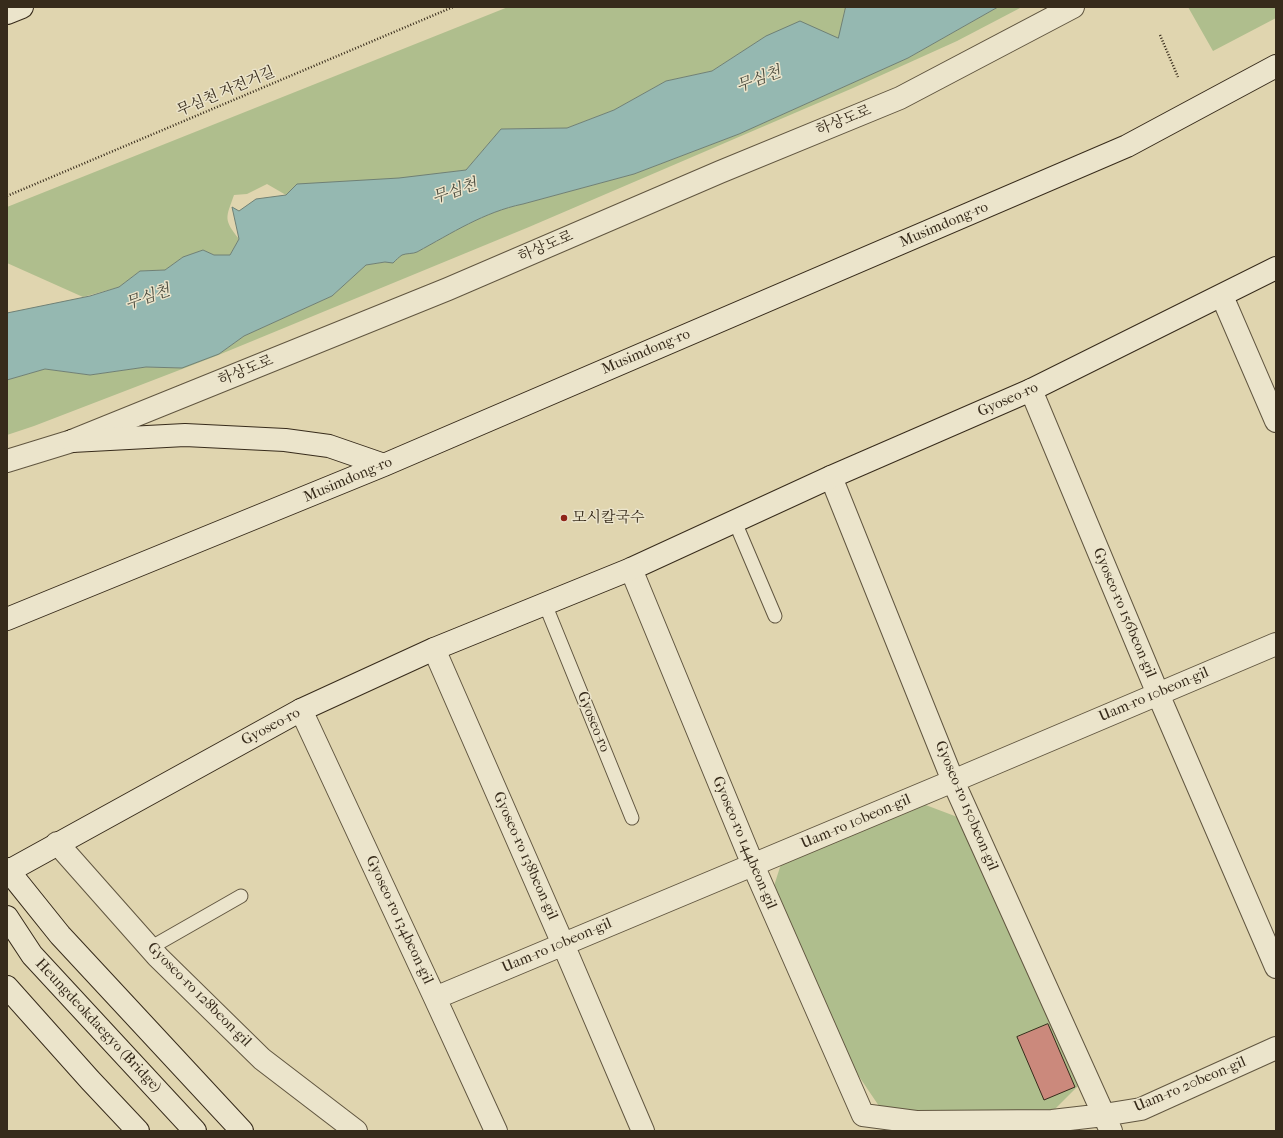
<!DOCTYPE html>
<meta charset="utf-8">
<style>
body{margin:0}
#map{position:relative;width:1283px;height:1138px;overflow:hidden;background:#e0d5af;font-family:"IM FELL French Canon",serif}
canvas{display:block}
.frame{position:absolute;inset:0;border:8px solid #372b1b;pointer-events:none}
</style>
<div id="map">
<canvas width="1283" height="1138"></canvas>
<div class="frame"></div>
</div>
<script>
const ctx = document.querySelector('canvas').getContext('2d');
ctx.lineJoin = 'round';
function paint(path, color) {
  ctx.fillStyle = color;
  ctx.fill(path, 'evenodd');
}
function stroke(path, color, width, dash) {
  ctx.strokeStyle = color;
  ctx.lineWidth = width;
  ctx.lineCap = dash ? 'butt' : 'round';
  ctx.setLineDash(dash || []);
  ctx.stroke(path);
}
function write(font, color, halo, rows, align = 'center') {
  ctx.font = font + ' "IM FELL French Canon","Noto Serif KR",serif';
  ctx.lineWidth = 3;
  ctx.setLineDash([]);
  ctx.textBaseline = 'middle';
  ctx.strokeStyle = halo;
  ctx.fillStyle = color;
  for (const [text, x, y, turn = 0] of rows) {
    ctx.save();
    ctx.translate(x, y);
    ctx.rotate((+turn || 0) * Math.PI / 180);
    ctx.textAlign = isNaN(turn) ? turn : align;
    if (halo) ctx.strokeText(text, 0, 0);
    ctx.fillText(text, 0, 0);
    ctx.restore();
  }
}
paint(new Path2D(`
 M508,7H846L839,38L766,36L712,71L666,81L614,110L567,128L501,129L466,170L286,195L267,184L247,194L234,195C226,218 223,219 239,239L230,255H214L203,250L183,257L165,270L140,271L119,287L83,297L7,263V207Z
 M998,7H1022L957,41L853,88L529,227L216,356L34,426L7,435V380L45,369L90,375L146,367L182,368L219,354L244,336L332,296L366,265L385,262H393C396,260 399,256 402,255C407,253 413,254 417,252C452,233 484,212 523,204L634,174L739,134L908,58Z
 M1188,7H1276V18L1213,51Z
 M923,804L960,818L1078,1086L1052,1112H928L879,1106L856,1072L773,889L781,864Z`), '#afbe8d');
const water = new Path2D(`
 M846,7H998L908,58L739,134L634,174L523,204C484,212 452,233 417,252C413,254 407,253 402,255C399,257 396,260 393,263L385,262L366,265L332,296L244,336L219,354L182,368L146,367L90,375L45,369L7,380V313L90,296L119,287L140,271L165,270L183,257L203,250L214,255H230L239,239L232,207L239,211L256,199L286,195L297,184L399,178L466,170L501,129L567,128L614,110L666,81L712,71L766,36L800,21L838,38Z`);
paint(water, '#95b8b1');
stroke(water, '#6f8075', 1);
const building = new Path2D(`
 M1048,1024L1075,1087L1044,1100L1017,1037Z`);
paint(building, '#cb897c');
stroke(building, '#372b1b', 1);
const lane = new Path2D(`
 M735,522L775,616
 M545,604L632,818
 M150,948L241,896`);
const street = new Path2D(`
 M1222,296L1276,421
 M1031,390L1158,694L1276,967
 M7,461L72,441L448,289L720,172L900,98L1073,7
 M831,477L953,781L1111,1131
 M631,569L753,865L863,1115
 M434,649L563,944L643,1131
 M301,710L435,998L496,1131
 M57,843L158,957L262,1059L356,1131
 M435,998L953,781L1276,644
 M863,1115L916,1122L1052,1121L1104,1115L1141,1109L1276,1048`);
const secondary = new Path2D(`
 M7,13L22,7
 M72,441L185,435L285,440L329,446L384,465
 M7,619L384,465L1127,146L1276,66
 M7,869L60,935L242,1131
 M7,872L301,710L434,649L631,569L831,477L1031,390L1276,268
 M7,917L32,955L195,1131
 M7,987L90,1080L138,1131`);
stroke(lane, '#615640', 15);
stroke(street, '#615640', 24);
stroke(secondary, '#372b1b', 24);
stroke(new Path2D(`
 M1160,35L1178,77
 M7,196L453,7`), '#372b1b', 2.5, [1, 2]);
stroke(lane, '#ebe4cb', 13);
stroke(street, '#ebe4cb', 22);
stroke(secondary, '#ebe4cb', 22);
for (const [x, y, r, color] of [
 [564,518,4,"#8f2418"]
]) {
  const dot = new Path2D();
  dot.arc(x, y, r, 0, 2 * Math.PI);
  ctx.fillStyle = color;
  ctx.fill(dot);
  stroke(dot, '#ebe4cb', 1.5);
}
write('15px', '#372b1b', '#ebe4cb', [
 ["무심천 자전거길",226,92,-23],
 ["하상도로",844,121,-22],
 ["Musimdong-ro",944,225,-23],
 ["하상도로",546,247,-23],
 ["Musimdong-ro",646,352,-23],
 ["하상도로",246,371,-22],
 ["Gyoseo-ro",1008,400,-24],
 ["Musimdong-ro",348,480,-23],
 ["Gyoseo-ro 156beon-gil",1124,613,67],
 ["Uam-ro 10beon-gil",1154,695,-23],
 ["Gyoseo-ro",593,722,68],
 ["Gyoseo-ro",271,727,-28],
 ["Gyoseo-ro 150beon-gil",966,806,67],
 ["Uam-ro 10beon-gil",856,822,-23],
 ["Gyoseo-ro 144beon-gil",744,843,67],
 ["Gyoseo-ro 138beon-gil",525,856,66],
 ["Gyoseo-ro 134beon-gil",399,920,65],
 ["Uam-ro 10beon-gil",557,946,-23],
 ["Gyoseo-ro 128beon-gil",199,995,45],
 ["Heungdeokdaegyo (Bridge)",98,1026,47],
 ["Uam-ro 20beon-gil",1190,1085,-23]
]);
write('15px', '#372b1b', '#ebe4cb', [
 ["모시칼국수",572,518]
], 'left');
write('italic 16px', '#4e4e40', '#ebe4cb', [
 ["무심천",759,80,-20],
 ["무심천",455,192,-19],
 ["무심천",148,298,-19]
]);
</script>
